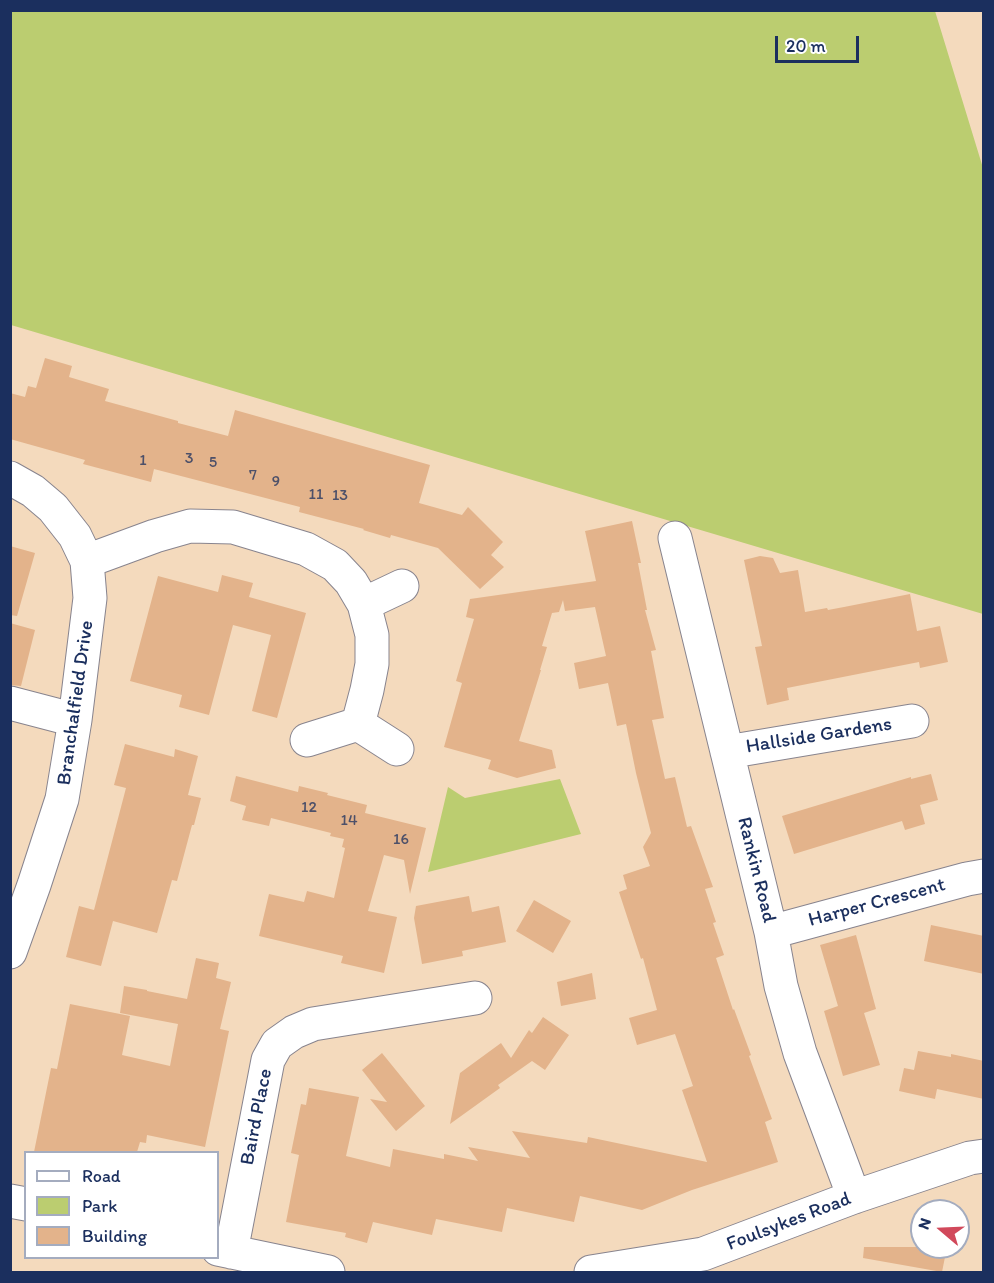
<!DOCTYPE html>
<style>
body{margin:0}
#map{position:relative;width:994px;height:1283px;overflow:hidden;background:#f4dabd;font-family:Itim,sans-serif}
canvas{display:block}
.frame{position:absolute;inset:0;border:12px solid #1b2f5e;pointer-events:none}
.legend{position:absolute;left:24px;top:1151px;width:195px;height:108px;box-sizing:border-box;background:#fff;border:2px solid #a4acbf;margin:0;padding:8px 10px;list-style:none;font-size:18px;color:#1b2f5e}
.legend li{display:flex;align-items:center;gap:12px;height:30px}
.legend b{width:30px;border:2px solid #a4acbf}
.north{position:absolute;left:910px;top:1199px;width:60px;height:60px;box-sizing:border-box;background:#fff;border:2px solid #a4acbf;border-radius:50%;rotate:289deg;font-size:16px;font-weight:700;line-height:24px;text-align:center;color:#1b2f5e}
.north::after{content:'';display:block;margin:auto;width:21px;height:27px;background:#d1495b;clip-path:polygon(50% 0,100% 100%,50% 72%,0 100%)}
.scale{position:absolute;left:775px;top:36px;width:84px;height:27px;box-sizing:border-box;border:3px solid #1b2f5e;border-top:0;padding-left:8px;font-size:18px;line-height:21px;white-space:nowrap;color:#1b2f5e;-webkit-text-stroke:4px #fff;paint-order:stroke}
</style>
<div id="map">
<canvas width="994" height="1283"></canvas>
<div class="frame"></div>
<ul class="legend">
<li><b style="height:8px;background:#fff"></b>Road</li>
<li><b style="height:16px;background:#bbcd70"></b>Park</li>
<li><b style="height:16px;background:#e3b38b"></b>Building</li>
</ul>
<div class="north">N</div>
<div class="scale">20 m</div>
</div>
<script>
const ctx = document.querySelector('canvas').getContext('2d');
ctx.lineJoin = 'round';
function paint(path, color) {
  ctx.fillStyle = color;
  ctx.fill(path, 'evenodd');
}
function stroke(path, color, width, dash) {
  ctx.strokeStyle = color;
  ctx.lineWidth = width;
  ctx.lineCap = dash ? 'butt' : 'round';
  ctx.setLineDash(dash || []);
  ctx.stroke(path);
}
function write(font, color, halo, rows, align = 'center') {
  ctx.font = font + ' Itim,sans-serif';
  ctx.lineWidth = 4.5;
  ctx.setLineDash([]);
  ctx.textBaseline = 'middle';
  ctx.strokeStyle = halo;
  ctx.fillStyle = color;
  for (const [text, x, y, turn = 0] of rows) {
    ctx.save();
    ctx.translate(x, y);
    ctx.rotate((+turn || 0) * Math.PI / 180);
    ctx.textAlign = isNaN(turn) ? turn : align;
    if (halo) ctx.strokeText(text, 0, 0);
    ctx.fillText(text, 0, 0);
    ctx.restore();
  }
}
paint(new Path2D(`
 M10,11H935L983,168V614L11,325Z
 M560,779L581,834L428,872L448,787L465,798Z`), '#bbcd70');
paint(new Path2D(`
 M45,358L72,366L69,377L109,389L105,401L178,421V423L228,436L235,410L430,465L419,503L462,515L468,507L503,542L491,555L504,567L480,589L438,548L391,535L390,538L363,530L364,529L299,512L300,507L154,469L151,482L83,464L85,460L10,439V393L25,397L28,386L36,388Z
 M632,521L641,563H638L647,610H645L656,650L651,651L664,718L652,720L665,779L675,777L687,827L691,826L713,887L705,889L716,922L713,923L724,955L716,958L733,1010L734,1009L751,1055L749,1056L772,1119L765,1122L778,1162L692,1190L642,1210L580,1196L574,1222L507,1208L502,1232L436,1219L432,1235L373,1222L367,1243L345,1237L346,1233L286,1222L299,1155L291,1153L301,1104L306,1105L309,1088L359,1097L346,1156L390,1167L393,1149L444,1159V1154L478,1161L468,1147L530,1158L512,1131L587,1143L588,1137L707,1162L682,1090L693,1086L675,1034L637,1045L629,1018L657,1010L643,958L641,959L619,892L627,889L623,875L650,866L643,847L651,833L636,773L626,724L617,726L608,683L579,689L574,663L606,656L595,607L565,611L563,600L559,612L552,613L542,646L547,647L540,670H541L519,741L552,750L556,768L517,778L488,769L491,760L444,747L462,683L456,681L474,619L466,617L470,599L596,581L585,531Z
 M10,546L35,553L17,616L10,615Z
 M760,556L773,558L780,573L798,570L805,612L827,608L828,610L844,607L910,594L917,631L940,626L948,662L920,668L919,662L787,688L789,700L767,705L755,647L762,646L744,560Z
 M222,575L253,583L249,597L306,613L277,718L252,711L271,635L233,625L209,715L179,707L182,695L130,681L158,576L218,592Z
 M10,623L35,630L21,686L10,685Z
 M125,744L174,757L175,749L198,756L188,795L201,798L194,825H192L177,881L172,880L157,933L113,921L101,966L66,957L79,906L94,910L126,788L114,785Z
 M931,774L938,800L920,805L925,824L905,830L902,821L794,854L782,816L911,777V779Z
 M236,776L298,792L299,786L328,793L327,795L367,805L365,813L426,828L410,894L404,860L384,855L368,911L397,917L384,973L341,963L343,956L259,936L269,894L304,902L307,891L334,898L345,848L342,847L344,839L330,836L331,833L271,818L269,826L242,820L246,806L230,801Z
 M469,896L472,912L499,906L506,942L462,951L463,956L422,964L414,918L416,906Z
 M534,900L571,921L553,953L516,931Z
 M931,925L984,936V974L924,961Z
 M856,935L876,1009L864,1013L880,1065L843,1076L824,1011L838,1006L820,945Z
 M196,958L219,963L216,978L231,982L220,1029L229,1031L205,1147L147,1135L146,1143L140,1142L137,1152H34L51,1068L57,1069L70,1004L130,1016L122,1055L170,1066L178,1024L120,1013L124,986L147,990V991L187,999Z
 M592,973L596,999L561,1006L557,982Z
 M543,1017L569,1035L545,1070L532,1061L498,1085L500,1088L450,1124L460,1073L501,1043L511,1058L529,1030L532,1033Z
 M918,1051L951,1057V1054L984,1061V1099L937,1089L935,1099L899,1091L904,1068L914,1070Z
 M382,1053L425,1106L396,1131L370,1099L387,1102L362,1070Z
 M864,1247H947L942,1272L863,1258Z`), '#e3b38b');
const minor = new Path2D(`
 M10,478L33,491L53,508L75,536L87,561L90,598L75,720L62,799L34,885L10,952
 M675,538L771,932L781,986L800,1053L854,1197
 M87,561L155,536L190,526L233,527L306,549L335,565L351,582L364,604L372,635V664L367,690L358,724L307,740
 M364,604L402,586
 M10,703L75,720
 M358,724L397,749
 M727,752L912,721
 M771,932L967,879L984,876
 M10,1201L26,1204
 M218,1249L328,1272
 M231,1252L268,1060L277,1044L294,1032L313,1024L475,998
 M591,1272L703,1254L854,1197L970,1158L984,1156`);
stroke(minor, '#88848e', 35);
stroke(minor, '#fff', 33);
write('16px', '#4d5069', null, [
 ["3",189,459],
 ["1",143,461],
 ["5",213,463],
 ["7",253,476],
 ["9",276,482],
 ["11",316,495],
 ["13",340,496],
 ["12",309,808],
 ["14",349,821],
 ["16",401,840]
]);
write('20px', '#1b2f5e', '#fff', [
 ["Branchalfield Drive",76,703,-82],
 ["Hallside Gardens",819,736,-9],
 ["Rankin Road",756,870,76],
 ["Harper Crescent",877,903,-15],
 ["Baird Place",257,1117,-79],
 ["Foulsykes Road",789,1222,-21]
]);
</script>
